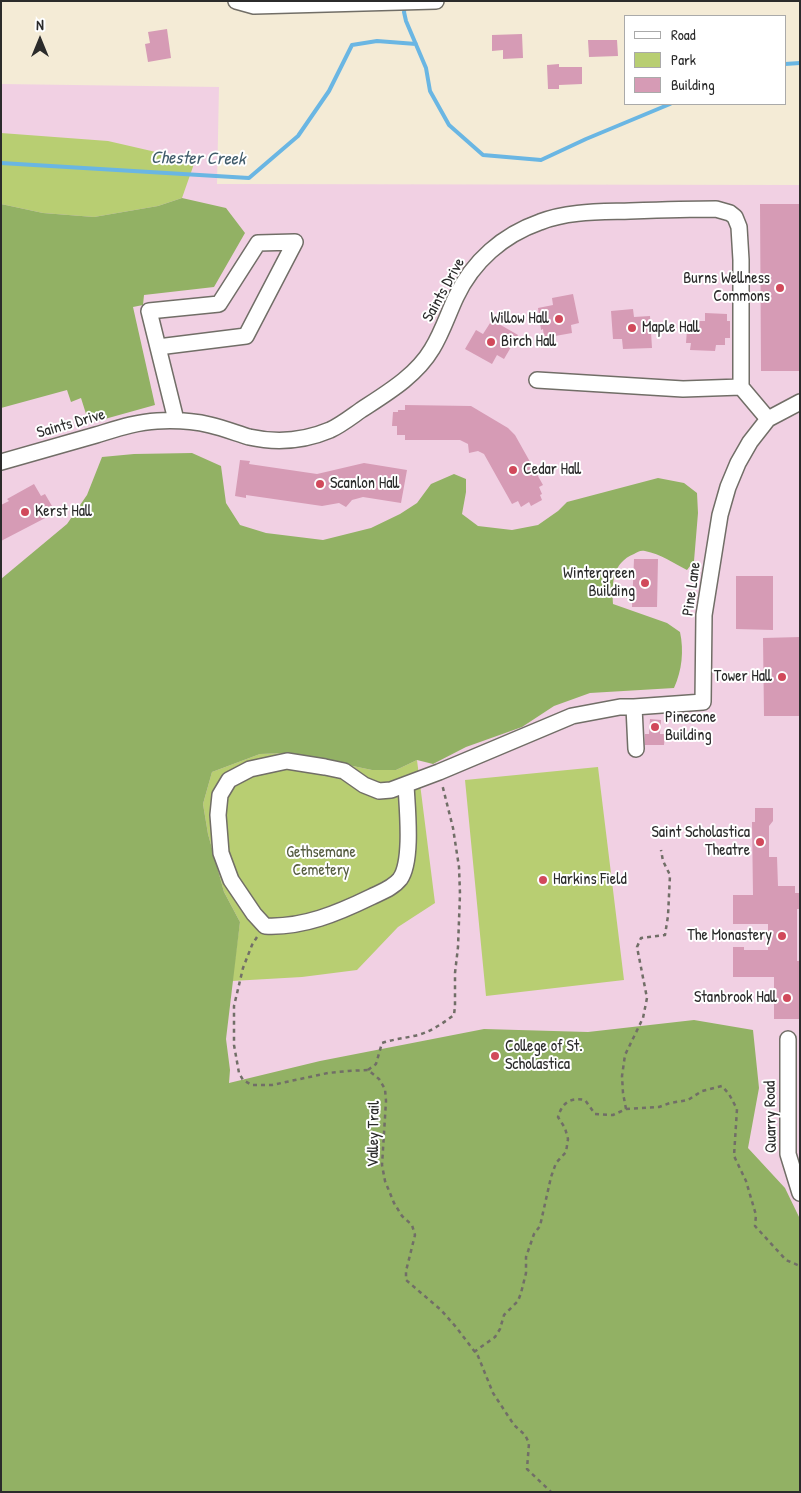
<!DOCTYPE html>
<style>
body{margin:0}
#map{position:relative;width:801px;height:1493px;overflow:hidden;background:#f4ebd6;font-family:"Patrick Hand",sans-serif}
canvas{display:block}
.frame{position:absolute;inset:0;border:2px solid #2b2b2b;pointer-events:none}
.legend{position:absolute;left:624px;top:15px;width:162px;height:90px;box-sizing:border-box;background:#fff;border:1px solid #aaa;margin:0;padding:6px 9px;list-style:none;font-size:15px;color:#2b2b2b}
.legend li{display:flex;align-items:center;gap:10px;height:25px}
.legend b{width:25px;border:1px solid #aaa}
.north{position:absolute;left:15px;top:15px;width:50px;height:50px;-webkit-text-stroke:4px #fff;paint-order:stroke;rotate:0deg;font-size:14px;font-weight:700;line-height:20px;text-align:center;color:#2b2b2b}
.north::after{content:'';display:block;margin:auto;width:18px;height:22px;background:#2b2b2b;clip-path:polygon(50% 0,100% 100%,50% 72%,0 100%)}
</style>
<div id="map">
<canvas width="801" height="1493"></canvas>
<div class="frame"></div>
<ul class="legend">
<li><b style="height:6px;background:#fff"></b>Road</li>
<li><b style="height:14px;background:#b8ce72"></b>Park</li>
<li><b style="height:14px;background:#d69bb5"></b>Building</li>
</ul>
<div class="north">N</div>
</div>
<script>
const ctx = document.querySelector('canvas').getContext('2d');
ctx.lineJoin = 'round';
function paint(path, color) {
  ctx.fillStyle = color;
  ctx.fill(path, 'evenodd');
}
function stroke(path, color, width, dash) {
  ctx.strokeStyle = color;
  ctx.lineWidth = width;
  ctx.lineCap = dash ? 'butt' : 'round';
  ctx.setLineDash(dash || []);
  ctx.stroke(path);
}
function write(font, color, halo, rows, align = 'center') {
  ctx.font = font + ' "Patrick Hand",sans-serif';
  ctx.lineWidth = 4;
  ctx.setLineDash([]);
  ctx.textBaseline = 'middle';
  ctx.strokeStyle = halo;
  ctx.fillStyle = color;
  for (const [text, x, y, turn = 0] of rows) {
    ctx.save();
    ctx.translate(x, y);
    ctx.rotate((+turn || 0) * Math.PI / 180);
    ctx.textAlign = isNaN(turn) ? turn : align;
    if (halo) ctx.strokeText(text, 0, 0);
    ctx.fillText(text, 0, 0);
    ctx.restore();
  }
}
paint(new Path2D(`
 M1,84L219,87L217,184L800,185V1492H187L1,619Z`), '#f1d0e3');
paint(new Path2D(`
 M1,133L108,141L195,161L182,198L158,206L94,217L43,213L1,204Z
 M290,753L372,770H396L417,760L435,903L398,927L357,970L302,977L232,981L240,922L224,892L208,834L203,804L212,772L260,754Z
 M598,767L624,980L486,996L465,780Z`), '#b8ce72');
paint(new Path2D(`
 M182,198L226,208L245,233L214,287L144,295L143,305L133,307L155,405L94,422L87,417L81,398L71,402L67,390L1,408V204L43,213L94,217L158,206Z
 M192,453L221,466L226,503L240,525L266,533L323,540L371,528L400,514L417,503L431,484L454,474L466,479V492L462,514L478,526L512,530L538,525L558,511L567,502L658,478L684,483L697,493L698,513L694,561L687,570C673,563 661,554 645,551C640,550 638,552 634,554C612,563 612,583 613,604L667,623L680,632C684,651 682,670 674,688L590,693L554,706L522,727L466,747L433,764L417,760L396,770H372L290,753L260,754L212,772L203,804L208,834L224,892L240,922L226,1039L230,1070L229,1083L320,1061L484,1029L588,1032L694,1020L753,1030L759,1088L748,1148L785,1188L800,1219V1492H1V579L67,524L87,495L102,457L134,454Z`), '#92b164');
stroke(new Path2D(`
 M405,6L404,12L406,21L426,68L430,91L449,125L483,155L541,160L586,139L670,104
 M785,64L800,63
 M1,163L249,178L298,136L329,91L352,45L377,41L416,44`), '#6ab6e3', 4);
paint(new Path2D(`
 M167,29L171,58L148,62L145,44L150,43L148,32Z
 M522,34L523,58L503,59V50L492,51V35Z
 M588,40H617L618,56L589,57Z
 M559,64V67H582V84L559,85V89H548L547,65Z
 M760,204H800V371H761Z
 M573,294L579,323L571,325L572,333L544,338L543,329L541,330L538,308L553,305L552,298Z
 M633,309L634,317L650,316L652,348L623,349L622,339H613L611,311Z
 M705,313L727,314V321H730V338H725V345H716L715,351L690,350L691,343H686L687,329H691V321H705Z
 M492,320L518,335L504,359L497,355L492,364L465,349L476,330L483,334Z
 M405,405L471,406L508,428L515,435L543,485L539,487L542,494L540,495L542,500L531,506L529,502L521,507L518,501L512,504L484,454L478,451L469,453L468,444L460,440H405V435H397V426H392L393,412H398V410H405Z
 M240,460L250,461L249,464L317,474L364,463L407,470L401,503L363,497L352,500L346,507L339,503L322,506L246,495V498L235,496Z
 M34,484L41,496L45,494L52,506L47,509L51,515L1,541V505L9,501L7,499Z
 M634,559H658L657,607H632Z
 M736,576H773V630L736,629Z
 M800,637V716H764L763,638Z
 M650,719L661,720L660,734H665L664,745H645V734H649Z
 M755,808H773V821L769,826V857H777L778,886H795V893H800V909H797V961H800V1019H774V977H733V947H744V950H768V924H733V895H753L752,822H755Z`), '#d69bb5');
const minor = new Path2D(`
 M236,1L254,6L436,1
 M158,347L246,336L295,242L258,243L219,304L149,311L176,420
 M537,380L683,389L741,387
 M1,462C33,453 65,444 96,435C116,429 136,422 157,421C174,420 193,421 210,425C223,428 236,433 249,437C276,443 304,441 330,430C341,425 351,417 361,410C387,393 416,376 432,349C442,333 448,314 456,297C473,261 503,235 540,222C568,211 600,212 630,211C658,210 687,209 716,209L730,213L735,217L739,227L741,260V387L768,419
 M636,749L634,707L703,702L704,615L720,515L728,487L738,463L750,442L768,419L800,402
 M406,785C407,807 413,861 400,879C393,888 381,892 371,897C338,913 303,928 265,926L254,914L231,880L221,853L218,815L220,795L229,780L250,769L287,761L325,767L344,771L364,785L379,791L391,790L439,772L572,716L620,707H634
 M788,1039V1154L800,1193`);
stroke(minor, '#716e67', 18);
stroke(new Path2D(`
 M257,937L252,945L243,968L234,1006V1045L239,1073L243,1080L252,1085H272L328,1073L348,1071L368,1070L379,1079L385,1089L386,1101L382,1165L385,1181L394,1203L402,1216L412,1225L415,1235L406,1271V1280L441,1310L456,1327L478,1356L493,1393L514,1425L525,1435L529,1443L527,1469L551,1492
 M368,1070L376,1064L382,1043C394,1039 406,1038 418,1035C432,1031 443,1023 454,1015L455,1006V973L458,947L460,894L459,867L453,828L442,784
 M626,1109L659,1107L670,1103L688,1100L702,1091L722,1086L729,1094L737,1109L734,1156L746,1181L756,1215L755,1226L786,1260L800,1266
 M626,1109L623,1093L622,1076L625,1055L643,1018L647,998L637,947L641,938L665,935L668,916L670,875L663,861L661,850
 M474,1352L495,1337L500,1329L504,1315L518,1301L521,1293L526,1273V1257L534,1234L540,1226L551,1177L556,1163L566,1152L568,1139L565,1128L558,1117C562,1103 570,1097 585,1100L595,1114L613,1115L626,1109`), '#716e67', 2.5, [4, 4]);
stroke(minor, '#fff', 15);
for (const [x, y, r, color] of [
 [780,288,5,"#d1495b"],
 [559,319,5,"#d1495b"],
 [632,328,5,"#d1495b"],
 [491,342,5,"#d1495b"],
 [513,470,5,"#d1495b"],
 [320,484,5,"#d1495b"],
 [25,512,5,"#d1495b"],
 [645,583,5,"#d1495b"],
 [782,677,5,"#d1495b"],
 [655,727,5,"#d1495b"],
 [760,842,5,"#d1495b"],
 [543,880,5,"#d1495b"],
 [782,936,5,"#d1495b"],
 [787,998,5,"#d1495b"],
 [495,1056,5,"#d1495b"]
]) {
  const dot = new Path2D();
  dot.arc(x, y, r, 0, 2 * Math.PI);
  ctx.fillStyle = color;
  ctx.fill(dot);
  stroke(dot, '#fff', 2);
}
write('16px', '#2b2b2b', '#fff', [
 ["Burns Wellness",770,279,"right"],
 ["Commons",770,297,"right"],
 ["Willow Hall",549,319,"right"],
 ["Maple Hall",642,328],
 ["Birch Hall",501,342],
 ["Cedar Hall",523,470],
 ["Scanlon Hall",330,484],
 ["Kerst Hall",35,512],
 ["Wintergreen",635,574,"right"],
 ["Building",635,592,"right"],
 ["Tower Hall",772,677,"right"],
 ["Pinecone",665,718],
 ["Building",665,736],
 ["Saint Scholastica",750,833,"right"],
 ["Theatre",750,851,"right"],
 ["Harkins Field",553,880],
 ["The Monastery",772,936,"right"],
 ["Stanbrook Hall",777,998,"right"],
 ["College of St.",505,1047],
 ["Scholastica",505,1065]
], 'left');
write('16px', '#2b2b2b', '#fff', [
 ["Saints Drive",444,290,-61],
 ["Saints Drive",71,424,-16],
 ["Pine Lane",692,589,-82],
 ["Quarry Road",771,1117,-91],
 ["Valley Trail",374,1134,-89]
]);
write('16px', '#555c40', '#fff', [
 ["Gethsemane",321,853],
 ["Cemetery",321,871]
]);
write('italic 18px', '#415c6b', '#fff', [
 ["Chester Creek",198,159,1]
]);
</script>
